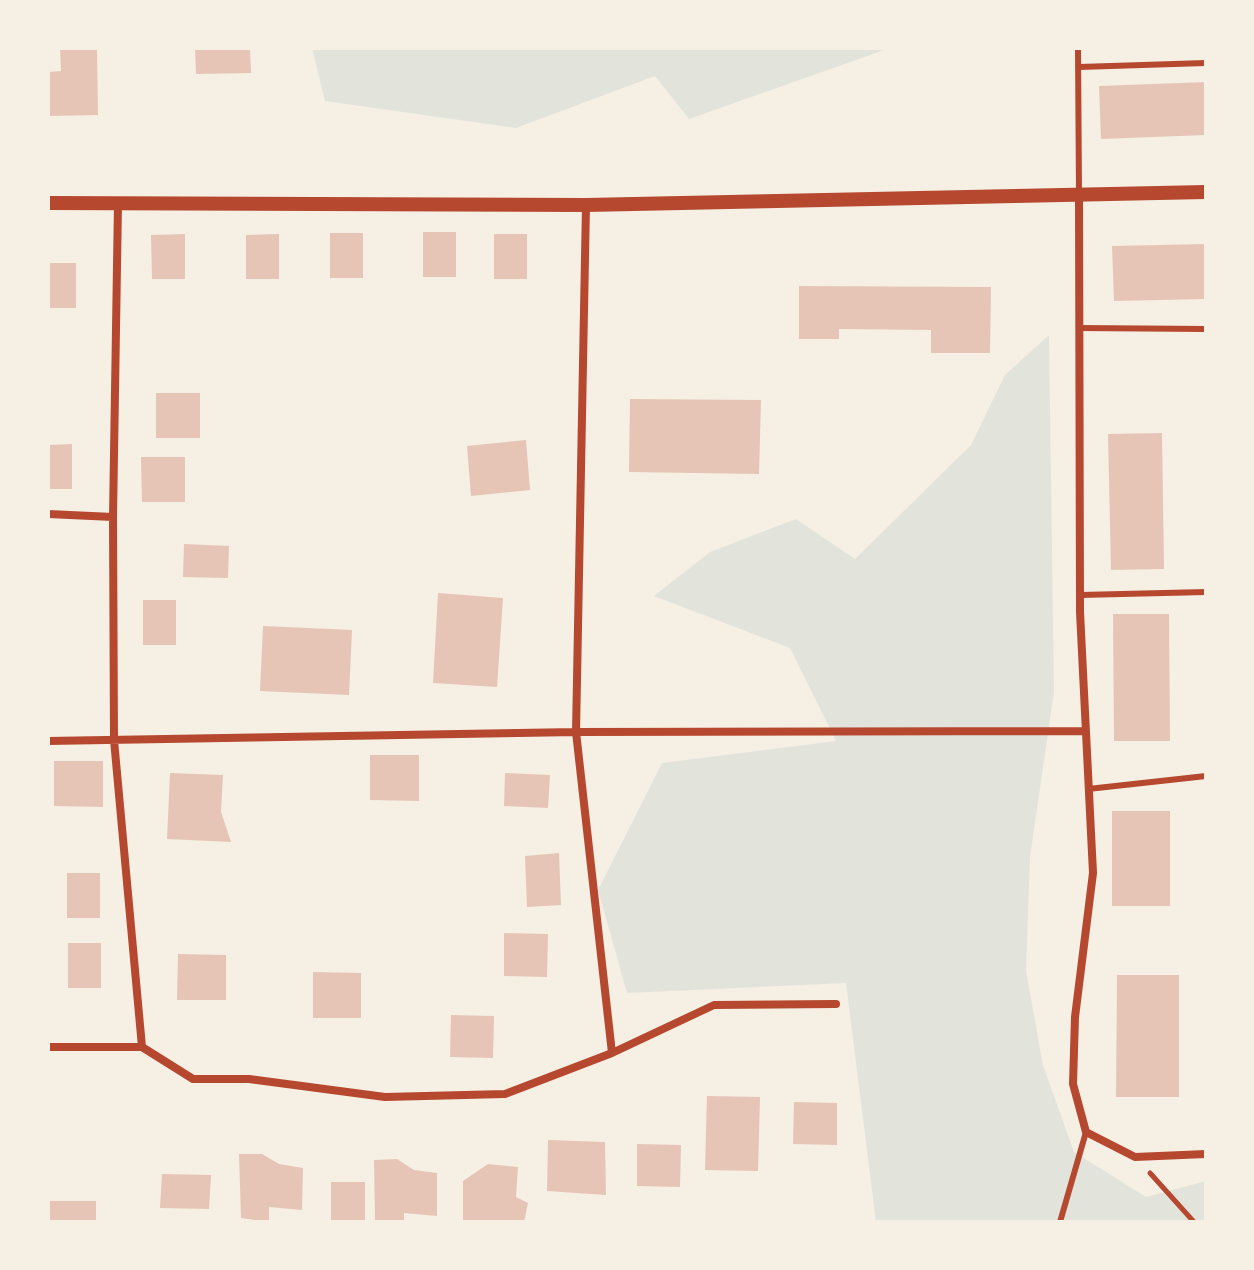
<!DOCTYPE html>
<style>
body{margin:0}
#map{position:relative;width:1254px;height:1270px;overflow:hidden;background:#f6efe4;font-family:"Work Sans",sans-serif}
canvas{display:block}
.frame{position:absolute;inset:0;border:50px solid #f6efe4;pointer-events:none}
</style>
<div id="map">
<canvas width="1254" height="1270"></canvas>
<div class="frame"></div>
</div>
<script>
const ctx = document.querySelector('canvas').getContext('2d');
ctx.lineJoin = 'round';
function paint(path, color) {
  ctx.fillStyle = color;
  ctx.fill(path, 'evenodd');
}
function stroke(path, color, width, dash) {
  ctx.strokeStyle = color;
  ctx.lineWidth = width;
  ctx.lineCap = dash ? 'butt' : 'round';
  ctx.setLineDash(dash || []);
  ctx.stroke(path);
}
paint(new Path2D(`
 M312,48H890L689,119L655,76L516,128L325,101Z
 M1049,335L1054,692L1030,857L1026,971L1043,1065L1074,1152L1146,1197L1206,1181V1222H876L846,983L627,993L598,890L662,763L836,741L790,648L654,596L710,552L796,519L855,559L971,445L1005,375Z`), '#e2e4dc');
paint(new Path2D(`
 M60,48H97L98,115L48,116V72L61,71Z
 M195,48H250L251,73L196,74Z
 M1206,82V135L1101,139L1099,86Z
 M423,232H456V277H423Z
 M330,233H363V278H330Z
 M185,234V279H152L151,235Z
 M279,234V279H246V235Z
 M494,234H527V279H494Z
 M1206,244V299L1114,301L1112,246Z
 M48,263H76V308H48Z
 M799,286L991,287L990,353H931V330L839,329V339H799Z
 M156,393H200V438H156Z
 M630,399L761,400L759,474L629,472Z
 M1162,433L1164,569L1111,570L1108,434Z
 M526,440L530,490L471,496L467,446Z
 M72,444V489H48V445Z
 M141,457H185V502H142Z
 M184,544L229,546L228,578L183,577Z
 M438,593L503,598L497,687L433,683Z
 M143,600H176V645H143Z
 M1113,614H1169L1170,741H1114Z
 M263,626L352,630L349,695L260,691Z
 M370,755H419V801L370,800Z
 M54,761H103V807L54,806Z
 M170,773L223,775L221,812L231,842L167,839Z
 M505,773L550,775L548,808L504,806Z
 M1112,811H1170V906H1112Z
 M559,853L561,905L527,907L525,856Z
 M67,873H100V918H67Z
 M504,933L548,934L547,977L504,976Z
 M68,943H101V988H68Z
 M178,954L226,955V1000H177Z
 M313,972L361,973V1018H313Z
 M1117,975H1179V1097H1116Z
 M451,1015L494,1016L493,1058L450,1057Z
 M707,1096L760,1097L758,1171L705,1170Z
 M794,1102L837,1103V1145L793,1144Z
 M548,1140L605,1142L606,1195L547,1191Z
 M637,1144L681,1145L680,1187L637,1186Z
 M239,1154H262L279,1164L303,1168L302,1210L269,1207V1222L241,1218Z
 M397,1159L414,1170L437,1173V1216L404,1213V1222H375L374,1160Z
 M488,1164L518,1167L516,1197L528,1203L524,1222H463V1181Z
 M162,1174L211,1175L209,1209L160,1208Z
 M331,1182H365V1222H331Z
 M48,1201H96V1222H48Z`), '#e6c5b7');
stroke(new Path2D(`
 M1150,1173L1194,1222`), '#b5482f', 5);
stroke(new Path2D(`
 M1078,48L1079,195
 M1079,67L1206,63
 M1079,328L1206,329
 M1080,595L1206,592
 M1088,789L1206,776
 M1060,1222L1086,1132`), '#b5482f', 6);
stroke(new Path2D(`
 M1079,195L1080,612L1093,873L1075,1017L1073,1084L1086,1132L1135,1157L1206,1154
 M118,203L113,517L114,740L142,1047
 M48,514L113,517
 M48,741L576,732L586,205
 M48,1047H142L193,1079H249L385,1097L505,1094L612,1053L576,732L1085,731
 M612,1053L714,1005L836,1004`), '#b5482f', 8);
stroke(new Path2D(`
 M48,203L586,205L1206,192`), '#b5482f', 14);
</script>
